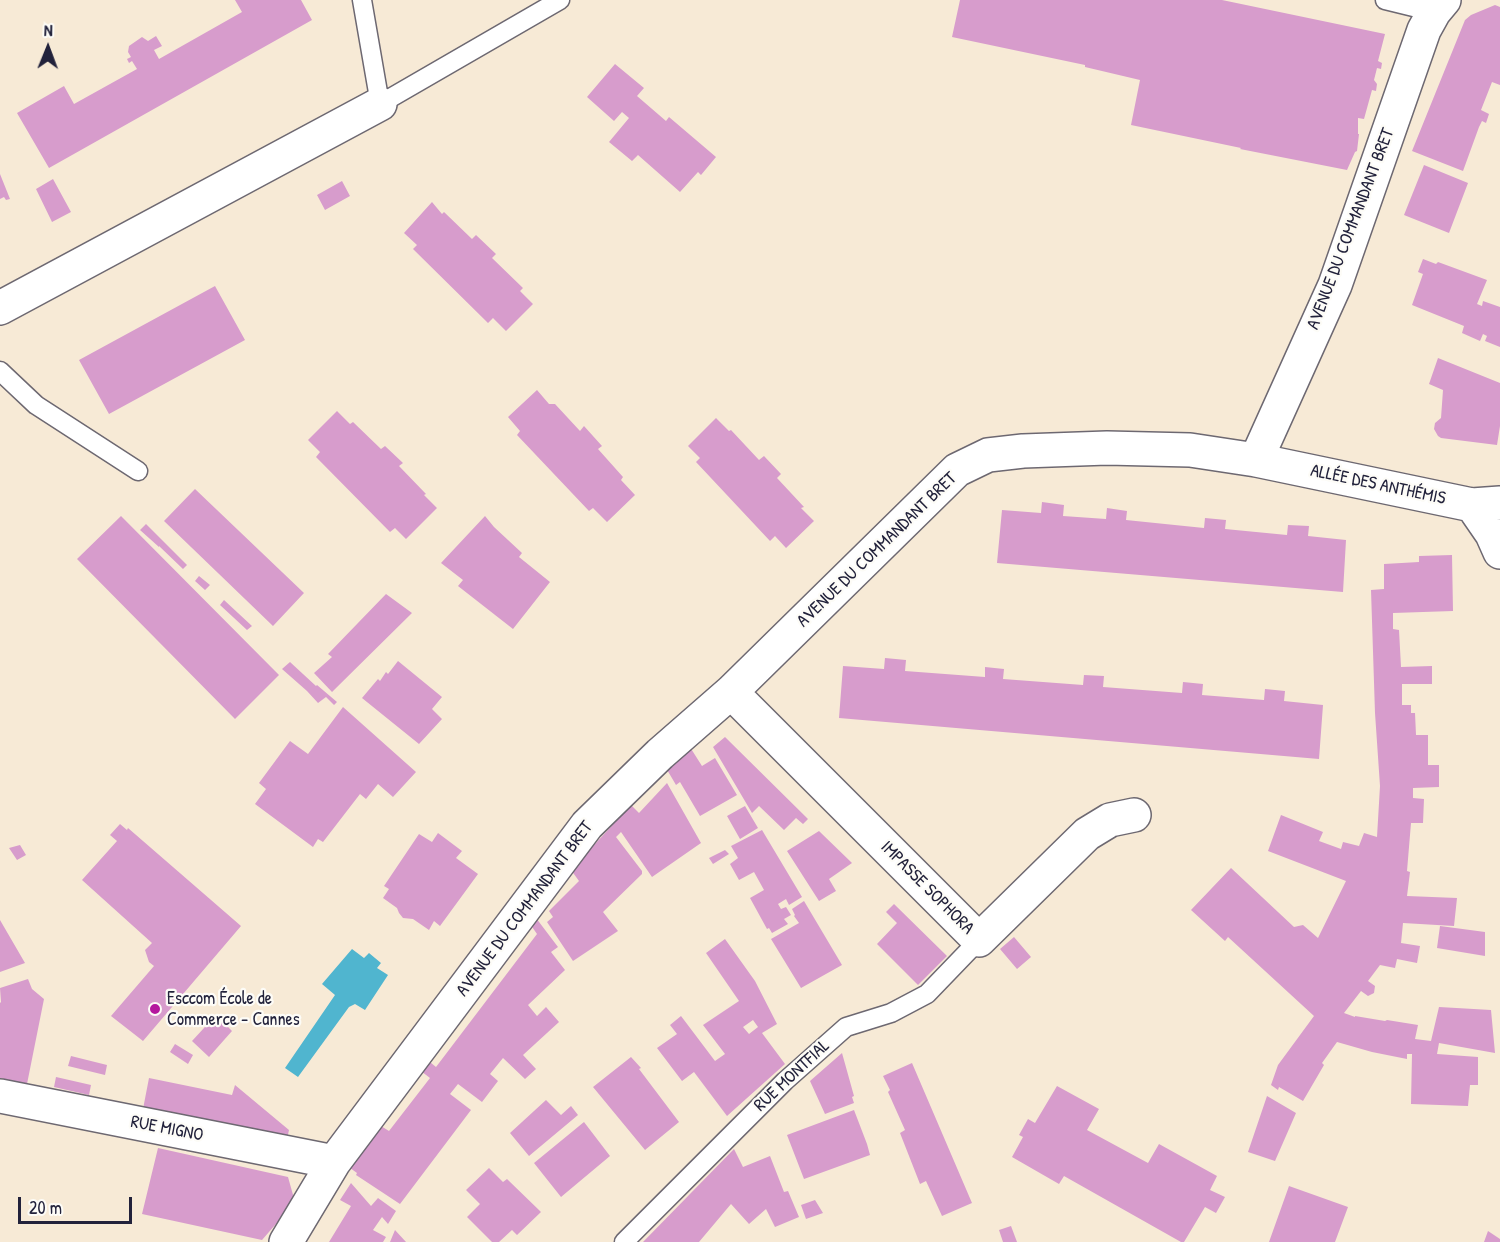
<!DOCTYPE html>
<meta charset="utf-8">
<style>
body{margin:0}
#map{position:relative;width:1500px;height:1242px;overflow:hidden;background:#f7ead6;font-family:"Patrick Hand",sans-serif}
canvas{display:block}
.north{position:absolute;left:18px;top:18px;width:60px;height:60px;-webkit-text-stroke:4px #fdfcf7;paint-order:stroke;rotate:1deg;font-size:16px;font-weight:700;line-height:24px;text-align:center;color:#22223b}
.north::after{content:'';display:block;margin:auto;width:21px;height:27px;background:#22223b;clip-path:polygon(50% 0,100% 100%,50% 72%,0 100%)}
.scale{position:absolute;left:18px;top:1197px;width:114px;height:27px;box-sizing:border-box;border:3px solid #22223b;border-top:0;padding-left:8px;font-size:18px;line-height:21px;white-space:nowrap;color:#22223b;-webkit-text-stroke:4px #fdfcf7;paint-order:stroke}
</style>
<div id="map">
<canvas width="1500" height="1242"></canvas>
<div class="north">N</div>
<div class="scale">20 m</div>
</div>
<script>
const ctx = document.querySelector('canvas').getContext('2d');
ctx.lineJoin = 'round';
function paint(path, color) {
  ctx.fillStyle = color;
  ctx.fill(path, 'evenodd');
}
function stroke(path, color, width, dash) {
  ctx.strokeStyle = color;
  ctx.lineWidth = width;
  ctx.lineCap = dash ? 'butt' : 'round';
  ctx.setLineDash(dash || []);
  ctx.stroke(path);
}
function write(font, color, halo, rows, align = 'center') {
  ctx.font = font + ' "Patrick Hand",sans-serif';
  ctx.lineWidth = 4.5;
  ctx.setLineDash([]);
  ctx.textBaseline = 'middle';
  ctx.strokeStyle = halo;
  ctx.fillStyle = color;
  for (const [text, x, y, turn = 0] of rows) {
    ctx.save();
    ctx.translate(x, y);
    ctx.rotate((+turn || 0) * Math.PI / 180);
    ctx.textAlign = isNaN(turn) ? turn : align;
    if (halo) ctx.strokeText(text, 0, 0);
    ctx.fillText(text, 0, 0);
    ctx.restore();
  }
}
paint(new Path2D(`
 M352,949L364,958L369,953L381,963L377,968L388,975L365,1010L355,1004L349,1007L298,1077L285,1068L335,995L322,984Z`), '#50b5cf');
paint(new Path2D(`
 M235,0H301L312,20L49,168L17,113L64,86L74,104L137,69L132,61L129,63L127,59L131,57L128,52L129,46L142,37L148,41L156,36L162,46L154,50L159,59L242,12Z
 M960,0H1222L1385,34L1378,61L1382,63L1381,69L1377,68L1374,80L1377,84L1376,91L1372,90L1364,119L1358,118V134H1359L1357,151L1355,152L1347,170L1240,149L1241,148L1131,125L1140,80L1085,67V65L952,37Z
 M1495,5L1500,7V85L1492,82L1481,110L1489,114L1486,123L1482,121L1479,127L1463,171L1412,151L1465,20L1471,15Z
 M615,64L644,88L637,96L666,121L669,117L716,157L701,175L698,172L680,192L638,155L632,161L609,142L629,118L622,112L614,121L587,97Z
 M1424,165L1468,183L1449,233L1404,215Z
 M0,174L10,199L6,200L4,197L0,199Z
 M53,179L71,212L52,222L36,189Z
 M342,181L350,196L325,210L317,195Z
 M432,202L442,214L444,212L472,239L476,235L496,254L492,258L523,288L520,291L533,304L506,331L493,318L488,323L413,249L417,245L404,233Z
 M1423,259L1436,264L1438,262L1487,280L1477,304L1482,306L1483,301L1500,307V347L1485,341L1487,336L1483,334L1480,341L1462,333L1464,326L1412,305L1423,274L1418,272Z
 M215,286L245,340L109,414L79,360Z
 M1438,358L1500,383V426L1497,445L1441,438L1438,436L1434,429L1435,423L1441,418L1443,390L1429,384Z
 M537,390L549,404H555L580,431L584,426L602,446L598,449L623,477L621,480L635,495L607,522L593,508L589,511L517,435L520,431L508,417Z
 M337,411L350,424L353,422L381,449L385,446L403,463L399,466L426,494L424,495L437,508L406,539L395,528L390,532L316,457L320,452L308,440Z
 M716,418L729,431L731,430L759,460L764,456L781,474L777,478L804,507L801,508L814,521L786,548L775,536L770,541L696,462L700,458L688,446Z
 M195,489L304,593L273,626L164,521Z
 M1042,502L1064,505L1063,516L1106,519L1107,508L1127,511L1126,520L1204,528L1205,518L1226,520L1225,529L1287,535L1288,525L1309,526L1308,536L1346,540L1343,592L997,563L1002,510L1041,513Z
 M121,516L279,675L235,719L77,559Z
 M485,516L494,527L522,553L519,557L550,582L513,629L458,586L463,580L441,563Z
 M146,524L187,565L183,569L159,546V547L140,530Z
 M1452,555L1453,611L1393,613V629L1399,630L1401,667L1432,666V684H1402V705H1411V713H1415L1416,735H1428V765H1439V787L1413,788V798L1424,799L1423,823H1411L1407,871L1410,872L1407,896L1457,898L1454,926L1403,923L1401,943L1420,946L1417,963L1397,959L1395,968L1380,965L1368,981L1375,986L1374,993L1368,996L1361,991L1344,1013L1355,1017V1016L1385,1021L1387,1020L1418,1025L1415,1039L1431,1041L1439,1007L1491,1010L1495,1053L1439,1043L1437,1054L1478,1057V1085H1470L1468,1106L1411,1104L1412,1054H1407V1059L1372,1052L1337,1042L1322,1063L1324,1065L1303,1101L1279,1087L1278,1090L1271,1085L1278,1065L1314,1016L1228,937L1225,941L1191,910L1231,868L1294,927L1303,925L1318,938L1346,881L1268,851L1281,815L1323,832L1319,841L1341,849L1343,842L1359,846L1364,833L1377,837L1380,786L1375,713L1371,590L1384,589V564L1419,562V556Z
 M199,576L210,585L205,590L195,581Z
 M386,594L412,613L332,692L314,673L332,657L328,654Z
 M224,600L252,626L247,630L220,605Z
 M885,658L906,660L905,671L985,677V667L1004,669L1003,679L1083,685L1084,675L1104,676L1103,687L1182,693L1183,682L1203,684L1202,695L1264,700L1265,689L1285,691L1284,701L1323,705L1319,759L839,718L843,666L884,669Z
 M398,661L442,697L432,709L442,719L419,744L362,698L378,679L380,681L386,672L388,674Z
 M290,662L316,686L317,685L337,702L334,705L326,697L318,703L307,691L282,669Z
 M343,707L416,772L393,797L378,784L366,799L360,794L323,842L318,839L313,847L255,804L266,789L259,783L290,741L308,754Z
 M725,737L808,819L803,824L796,818L784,830L759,806L752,813L713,747Z
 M688,744L702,766L715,758L737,795L700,816L680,782L676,785L666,768Z
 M667,783L701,843L652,877L621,832L616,837L642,871V874L603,912L618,931L573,961L547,922L553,917L549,911L579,881L571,870L631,805L639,813Z
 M745,806L758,828L740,839L727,816Z
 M120,824L127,830L128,828L241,926L143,1041L111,1016L154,966L149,962L145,950L152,943L82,880L117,841L110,835Z
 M762,830L802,897L789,905L786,899L778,904L781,909L786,907L791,915L784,919L788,924L772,933L769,928L767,929L750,898L764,890L754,872L739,880L730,864L738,858L731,846Z
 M819,831L852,863L829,879L836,891L819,901L787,851Z
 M438,833L462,851L456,858L478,874L440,926L434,921L429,930L413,919L403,918L399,913L397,908L383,898L389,889L384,886L419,834L432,842Z
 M20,845L26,855L17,860L9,848Z
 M725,850L729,854L713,864L709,858Z
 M804,901L842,965L801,988L771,939L799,923L794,916L795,915L792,909Z
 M894,904L947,956L918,985L877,944L897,923L886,912Z
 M533,914L558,947L551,952L565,970L528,1005L537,1016L546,1007L559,1022L523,1055L536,1069L525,1079L503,1058L490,1074L498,1081L482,1102L458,1084L450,1094L471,1110L400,1204L356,1175L357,1173L346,1165L376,1123L389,1131L430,1078L417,1068L425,1058L436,1067L537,934L528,921Z
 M0,920L25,963L0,972Z
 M1440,926L1485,932V956L1437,948Z
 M1014,937L1031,957L1017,969L1000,949Z
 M725,939L755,981L777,1024L762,1033L785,1064L727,1116L694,1072L682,1081L657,1048L677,1034L670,1025L681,1016L715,1061L725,1054L703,1025L739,1001L706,953ZM753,1020L758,1027L749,1034L743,1027Z
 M28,979L32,989L44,999L27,1084L0,1078V1003L1,1002L0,988Z
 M216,1015L232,1031L209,1057L192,1041Z
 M175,1044L193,1055L188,1064L170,1052Z
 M842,1053L854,1096L852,1097L854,1103L825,1114L810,1081Z
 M71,1056L107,1065L105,1075L68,1066Z
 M631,1057L641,1068L639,1069L679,1122L645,1150L593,1087Z
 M912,1063L972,1203L942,1216L926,1181L920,1184L900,1133L905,1130L888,1092L890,1090L883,1076Z
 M56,1077L91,1085L89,1095L54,1087Z
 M149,1078L232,1095L235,1085L289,1130L287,1139L143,1109Z
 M1057,1086L1099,1109L1087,1130L1148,1163L1159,1144L1217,1176L1210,1190L1225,1197L1216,1213L1205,1207L1184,1242H1181L1064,1176L1059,1184L1012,1157L1023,1137L1019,1135L1028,1119L1035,1123Z
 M1267,1096L1296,1113L1275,1161L1248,1152Z
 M546,1100L561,1115L571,1106L578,1115L529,1156L510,1133Z
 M854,1110L867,1144L870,1155L804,1179L787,1135Z
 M584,1122L610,1156L561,1197L534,1163Z
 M158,1148L288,1177L295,1202L262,1240L142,1214Z
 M734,1149L743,1167L770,1156L784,1192L788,1191L799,1217L775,1227L766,1209L749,1224L731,1204L699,1242H643Z
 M489,1168L503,1182L507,1179L541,1212L517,1235L512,1230L499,1242H492L467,1217L480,1204L466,1190Z
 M351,1183L371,1206L378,1198L396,1211L388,1224L382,1217L373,1230L386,1237L383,1242H329L351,1206L340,1200Z
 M1289,1186L1348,1207L1335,1242H1269Z
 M815,1200L823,1213L806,1219L801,1205Z
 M1011,1226L1017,1242H1003L999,1230Z
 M395,1230L406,1242H390Z
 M1488,1231L1500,1239V1242H1484Z`), '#d79ccc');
const lane = new Path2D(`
 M362,0L380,104L560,0
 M1385,0L1434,12
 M0,371L36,405L138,471
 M624,1242L785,1081L846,1027L891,1013L927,994L979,940`);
const street = new Path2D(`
 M0,308L380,104
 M1256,460L1472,505L1500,503
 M1472,505L1492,534L1500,552
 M731,692L979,940L1087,834L1110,820L1134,815
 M0,1096L334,1162
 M286,1242L334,1162L587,825L660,754L731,692L957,470L988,455L1023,451L1107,448L1190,450L1256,460L1335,285L1424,30L1434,12L1444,0`);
stroke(lane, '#6d6871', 21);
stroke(street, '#6d6871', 36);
stroke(lane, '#fff', 18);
stroke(street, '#fff', 33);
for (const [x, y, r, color] of [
 [155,1009,6,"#b5179e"]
]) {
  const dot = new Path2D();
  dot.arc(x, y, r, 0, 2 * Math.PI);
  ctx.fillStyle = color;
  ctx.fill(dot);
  stroke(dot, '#fdfcf7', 2);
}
write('18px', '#22223b', '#fdfcf7', [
 ["AVENUE DU COMMANDANT BRET",1351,229,-69],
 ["ALLÉE DES ANTHÉMIS",1378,485,12],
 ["AVENUE DU COMMANDANT BRET",877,550,-44],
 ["IMPASSE SOPHORA",927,888,45],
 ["AVENUE DU COMMANDANT BRET",525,909,-53],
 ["RUE MONTFIAL",792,1076,-43],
 ["RUE MIGNO",167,1129,11]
]);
write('18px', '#22223b', '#fdfcf7', [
 ["Esccom École de",167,999],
 ["Commerce - Cannes",167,1020]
], 'left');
</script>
